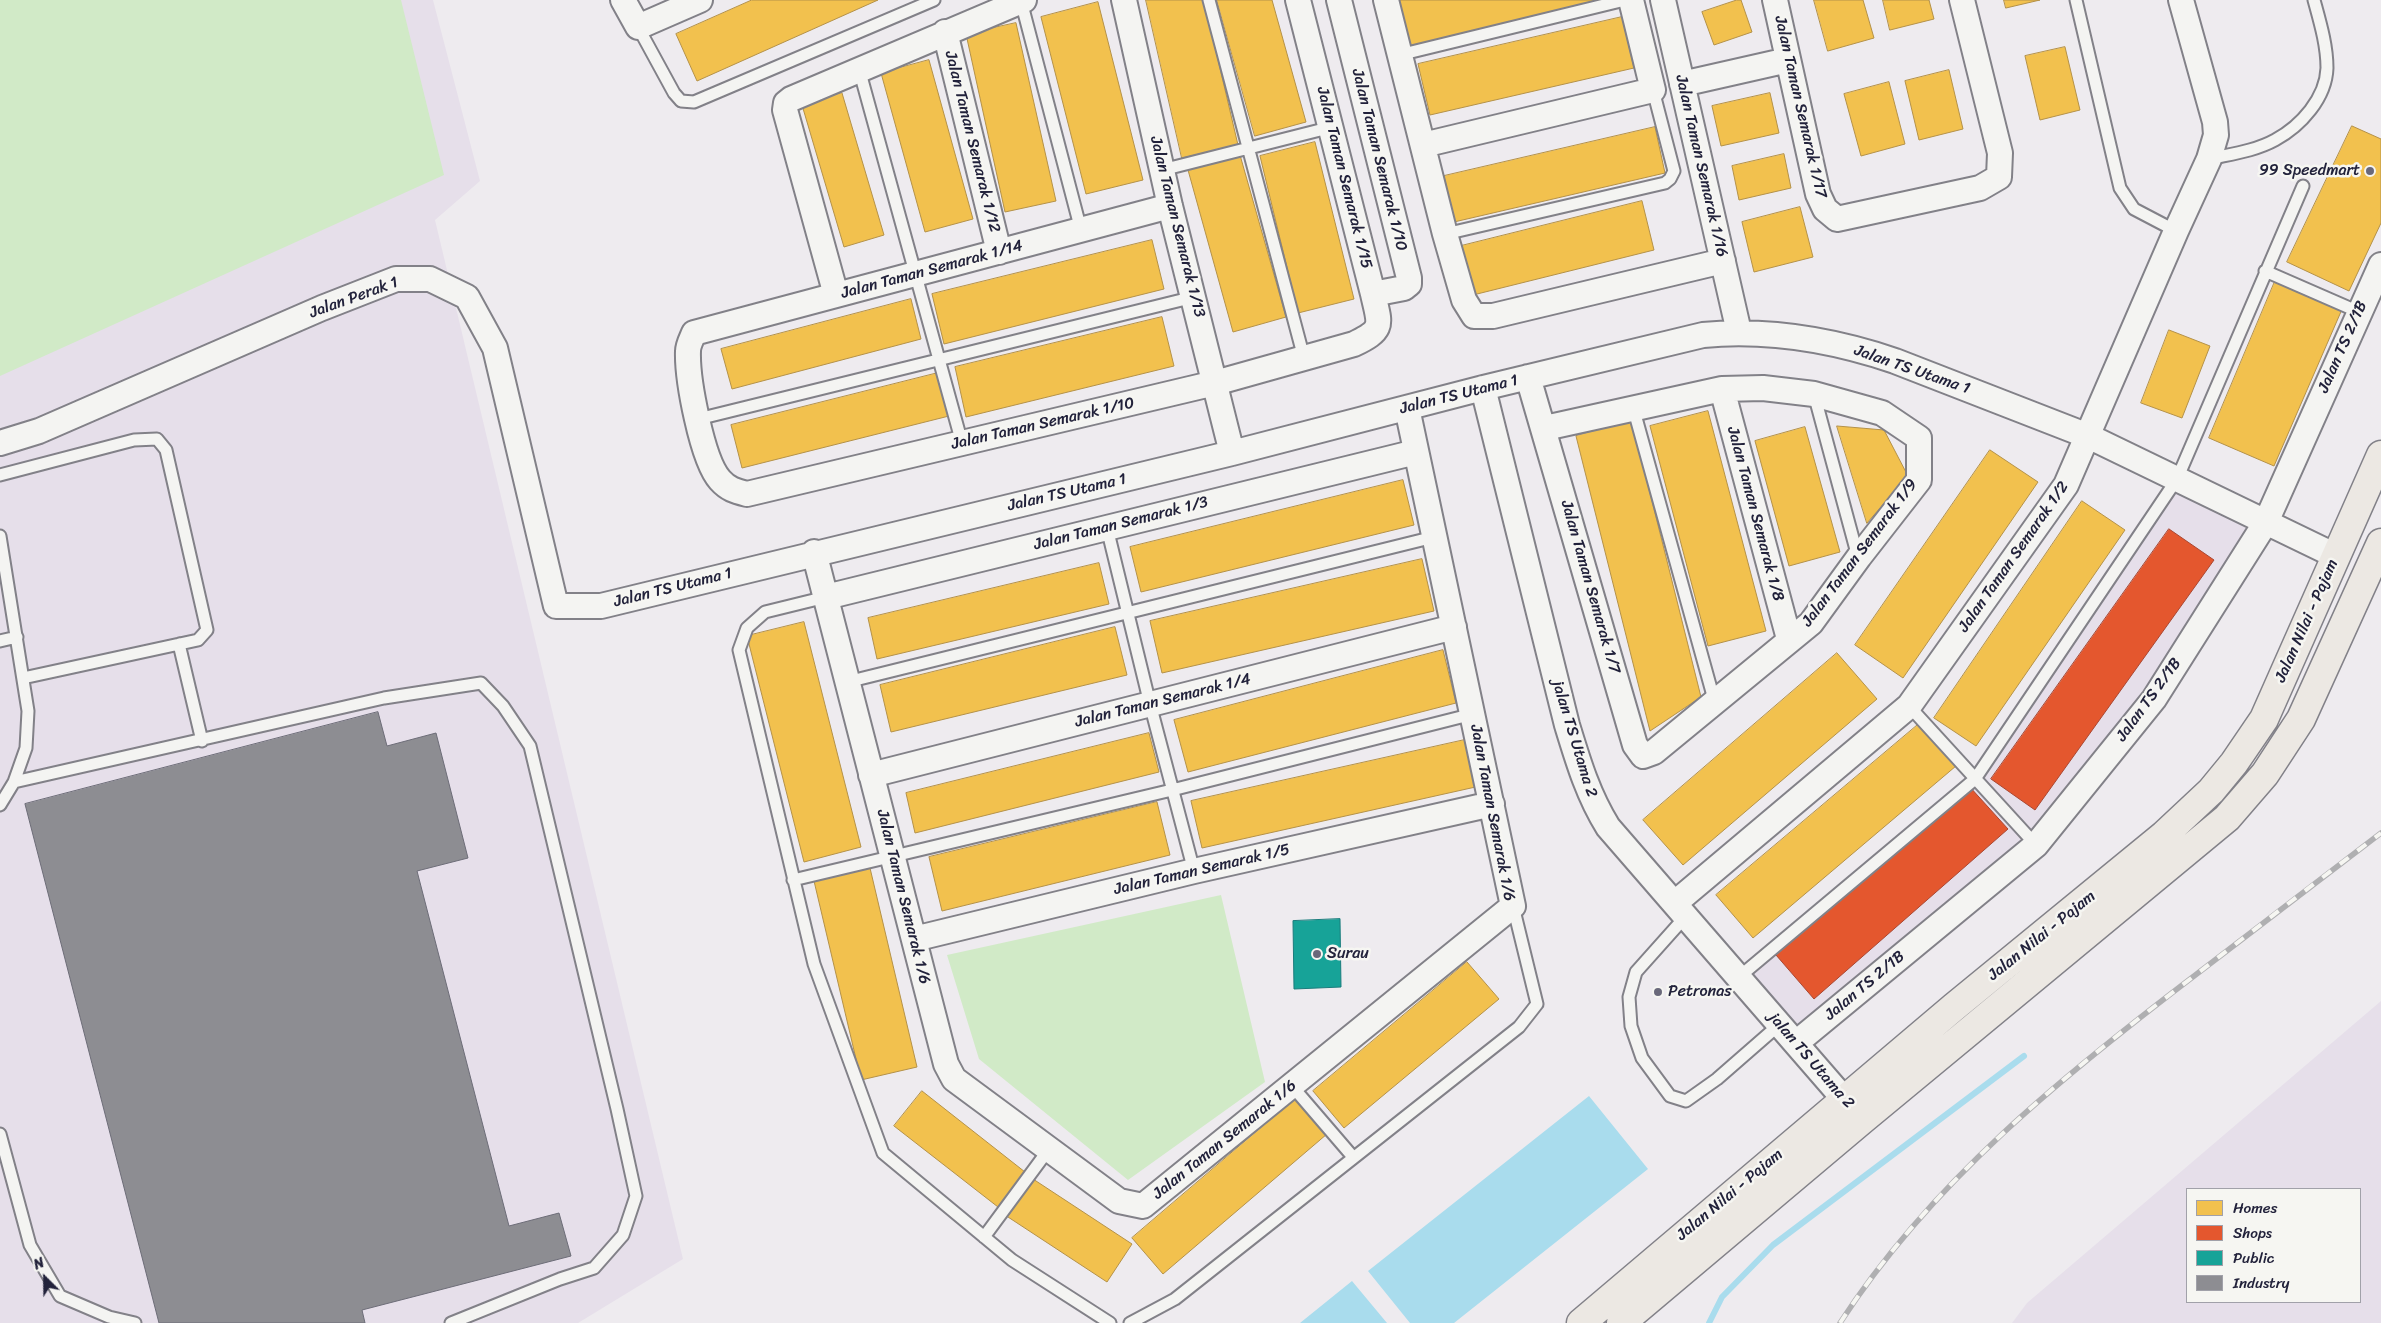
<!DOCTYPE html>
<style>
body{margin:0}
#map{position:relative;width:2381px;height:1323px;overflow:hidden;background:#eeebef;font-family:Sriracha,sans-serif}
canvas{display:block}
.legend{position:absolute;left:2186px;top:1188px;width:175px;height:115px;box-sizing:border-box;background:#f6f6f2;border:1px solid #a1a1a9;margin:0;padding:6px 9px;list-style:none;font-size:15px;color:#22223b}
.legend li{display:flex;align-items:center;gap:10px;height:25px}
.legend b{width:25px;border:1px solid #a1a1a9}
.north{position:absolute;left:20px;top:1253px;width:50px;height:50px;-webkit-text-stroke:4px #f6f6f2;paint-order:stroke;rotate:337deg;font-size:14px;font-weight:700;line-height:20px;text-align:center;color:#22223b}
.north::after{content:'';display:block;margin:auto;width:18px;height:22px;background:#22223b;clip-path:polygon(50% 0,100% 100%,50% 72%,0 100%)}
</style>
<div id="map">
<canvas width="2381" height="1323"></canvas>
<ul class="legend">
<li><b style="height:14px;background:#f2c14e"></b>Homes</li>
<li><b style="height:14px;background:#e4572e"></b>Shops</li>
<li><b style="height:14px;background:#17a398"></b>Public</li>
<li><b style="height:14px;background:#8d8d92"></b>Industry</li>
</ul>
<div class="north">N</div>
</div>
<script>
const ctx = document.querySelector('canvas').getContext('2d');
ctx.lineJoin = 'round';
function paint(path, color) {
  ctx.fillStyle = color;
  ctx.fill(path, 'evenodd');
}
function stroke(path, color, width, dash) {
  ctx.strokeStyle = color;
  ctx.lineWidth = width;
  ctx.lineCap = dash ? 'butt' : 'round';
  ctx.setLineDash(dash || []);
  ctx.stroke(path);
}
function write(font, color, halo, rows, align = 'center') {
  ctx.font = font + ' Sriracha,sans-serif';
  ctx.lineWidth = 5;
  ctx.setLineDash([]);
  ctx.textBaseline = 'middle';
  ctx.strokeStyle = halo;
  ctx.fillStyle = color;
  for (const [text, x, y, turn = 0] of rows) {
    ctx.save();
    ctx.translate(x, y);
    ctx.rotate((+turn || 0) * Math.PI / 180);
    ctx.textAlign = isNaN(turn) ? turn : align;
    if (halo) ctx.strokeText(text, 0, 0);
    ctx.fillText(text, 0, 0);
    ctx.restore();
  }
}
paint(new Path2D(`
 M0,0H433L480,181L435,220L683,1259L578,1323H0Z
 M2177,481L2264,519L2033,846L1794,1045L1733,979L1974,776Z
 M2381,1001V1323H2012L2027,1303ZM2187,1189H2360V1302H2187Z`), '#e6dfea');
paint(new Path2D(`
 M0,0H401L444,175L0,376Z
 M1221,895L1265,1082L1128,1180L979,1059L947,955Z`), '#d1eac7');
paint(new Path2D(`
 M1589,1096L1648,1169L1454,1323H1410L1368,1271Z
 M1352,1281L1387,1323H1300Z`), '#a9dced');
const homes = new Path2D(`
 M752,0H878L697,81L676,34Z
 M1146,0H1204L1238,145L1182,158Z
 M1217,0H1272L1306,122L1255,136Z
 M1394,0H1607L1406,50Z
 M1737,0H1741L1752,32L1714,45L1702,12Z
 M1814,0H1863L1874,38L1828,51Z
 M1883,0H1929L1934,19L1890,30Z
 M2004,0H2040L2006,8Z
 M1098,2L1143,180L1086,194L1041,17Z
 M1622,17L1634,68L1430,115L1418,64Z
 M1016,23L1056,201L1005,212L966,34Z
 M2065,47L2080,110L2040,120L2025,56Z
 M929,60L973,219L925,232L881,73Z
 M1949,70L1963,129L1919,140L1905,81Z
 M1889,82L1905,144L1861,156L1844,94Z
 M842,93L884,235L844,247L802,105Z
 M1770,93L1779,133L1721,146L1712,106Z
 M2352,126L2381,139V223L2349,291L2287,262Z
 M1655,127L1665,173L1454,222L1444,176Z
 M1315,142L1354,299L1298,313L1260,156Z
 M1784,154L1791,188L1739,200L1732,166Z
 M1240,155L1286,317L1233,332L1188,170Z
 M1642,201L1654,250L1473,295L1461,246Z
 M1800,207L1813,257L1754,272L1742,222Z
 M1152,240L1164,289L944,344L932,294Z
 M2276,279L2343,307L2274,466L2209,438Z
 M911,299L921,339L732,389L721,349Z
 M1162,317L1174,366L966,417L955,367Z
 M2169,330L2210,346L2182,418L2141,403Z
 M938,373L949,416L742,468L731,425Z
 M1708,411L1766,631L1708,646L1650,426Z
 M1632,421L1701,697L1650,731L1576,436Z
 M1837,426L1884,430L1908,476L1867,523Z
 M1805,427L1840,552L1789,566L1755,441Z
 M1990,450L2038,482L1903,678L1855,645Z
 M1403,480L1414,525L1141,592L1130,547Z
 M2082,501L2125,530L1976,746L1934,718Z
 M1422,559L1434,611L1162,673L1150,621Z
 M1099,563L1109,604L877,659L868,618Z
 M804,622L861,847L804,862L747,636Z
 M1115,627L1127,675L891,732L880,685Z
 M1443,650L1456,703L1188,772L1174,720Z
 M1837,653L1877,699L1683,865L1643,820Z
 M1920,723L1956,766L1753,938L1716,895Z
 M1149,733L1159,772L915,833L906,793Z
 M1469,739L1480,786L1202,848L1191,801Z
 M1157,802L1170,855L942,911L929,857Z
 M870,868L917,1067L861,1080L814,881Z
 M1467,962L1499,999L1344,1128L1313,1091Z
 M922,1091L1025,1172L998,1207L894,1126Z
 M1296,1098L1327,1134L1163,1274L1132,1238Z
 M1033,1179L1132,1244L1107,1282L1008,1217Z`);
paint(homes, '#f2c14e');
stroke(homes, '#b49148', 1);
const shops = new Path2D(`
 M2169,529L2214,560L2035,810L1991,779Z
 M1969,786L2008,829L1814,999L1776,955Z`);
paint(shops, '#e4572e');
stroke(shops, '#aa4732', 1);
const public = new Path2D(`
 M1340,919L1341,987L1294,989L1293,921Z`);
paint(public, '#17a398');
stroke(public, '#1a7c7c', 1);
const industry = new Path2D(`
 M378,712L387,746L436,733L468,858L417,871L509,1226L559,1213L571,1256L362,1310L365,1323H159L25,804Z`);
paint(industry, '#8d8d92');
stroke(industry, '#6d6d78', 1);
stroke(new Path2D(`
 M1709,1323L1722,1297L1773,1245L2024,1056`), '#a9dced', 6);
const lane = new Path2D(`
 M1209,0L1304,358
 M2076,0L2120,188L2134,209L2176,231
 M1021,1L1081,230
 M638,27L674,93L681,101L694,102L934,0
 M1399,55L1625,0
 M859,69L962,443
 M2209,159C2231,154 2255,151 2275,140C2301,126 2326,98 2327,68C2327,45 2320,22 2314,0
 M1162,170L1332,127
 M1445,234L1665,183L1670,179L1674,171L1653,90
 M2265,271L2359,312
 M1814,394L1858,557
 M1633,407L1715,703
 M698,419L1194,297
 M0,475L134,440L157,439L166,450L207,630L198,640L23,678
 M1107,528L1150,704L1194,871
 M0,536L28,711L26,748L14,782L0,805
 M826,597L765,612L747,628L739,650L814,964L883,1153L1012,1260L1110,1323
 M0,641L17,637
 M179,644L202,741
 M847,682L1434,537
 M1909,706L2036,845
 M14,782L384,698L481,683L503,706L530,746L617,1109L636,1196L623,1235L594,1268L560,1279L451,1323
 M793,880L1172,790L1473,714
 M1686,916L1636,972L1629,997L1631,1026L1642,1058L1670,1096L1686,1101L1717,1079L1780,1024
 M1739,977L1975,779L2177,479L2303,186
 M1292,1086L1353,1157
 M0,1134L30,1245L60,1296L109,1317L135,1323
 M984,1237L1049,1149
 M1130,1323L1175,1299L1519,1027L1537,1004L1513,906`);
const street = new Path2D(`
 M623,0L638,27L700,0
 M1124,0L1170,206L1232,453
 M1339,0L1409,278V284L1404,288L1373,294
 M1386,0L1445,234L1464,300L1474,316H1493L1723,261
 M1663,0L1739,332
 M1775,0L1818,194L1825,209L1837,219L1980,188L1999,177L2000,153L1962,0
 M945,32L999,252
 M1682,84L1788,60
 M1423,145L1653,90L1631,0
 M1170,206L694,333C692,338 688,345 688,351C687,379 702,460 720,480C728,489 735,491 747,494L1215,383L1354,344C1385,329 1380,325 1373,294L1298,0
 M836,295L785,110L786,103L791,99L1024,0
 M1528,377L1635,745L1643,756L1654,752L1811,623L1859,557L1919,480V438L1882,413L1814,394L1763,388L1722,389L1545,428
 M1483,388L1567,725C1578,761 1588,795 1608,827L1857,1114
 M1722,389L1789,639
 M0,443L39,431L322,308L396,279H430L467,297L495,348L556,606H601L1232,453L1483,388L1703,335C1768,329 1833,340 1895,361L2088,436L2336,556
 M814,552L946,1064L954,1079L1119,1201L1143,1206L1513,906L1407,408
 M826,597L1416,452
 M871,775L1454,627
 M1675,903L1909,706L2066,485L2176,231L2209,159L2216,135L2215,122L2181,0
 M914,939L1194,871L1492,804
 M1796,1043L2036,845L2154,699L2266,522L2381,265`);
const primary = new Path2D(`
 M1581,1323L1954,1007L2164,835L2211,791L2234,763L2264,719L2381,455
 M1621,1323L1862,1120L2227,818L2265,774L2301,719L2381,543`);
stroke(lane, '#828188', 15);
stroke(street, '#828188', 28);
stroke(primary, '#828188', 31);
stroke(lane, '#f4f4f2', 11);
stroke(street, '#f4f4f2', 24);
stroke(primary, '#ece8e3', 28);
const rail = new Path2D(`
 M1840,1323C1931,1182 2065,1074 2198,973C2259,926 2320,879 2381,833`);
stroke(rail, '#afafb1', 5.5);
stroke(rail, '#f6f6f2', 4, [11]);
for (const [x, y, r, color] of [
 [2370,171,5,"#69687a"],
 [1317,954,5,"#69687a"],
 [1658,992,5,"#69687a"]
]) {
  const dot = new Path2D();
  dot.arc(x, y, r, 0, 2 * Math.PI);
  ctx.fillStyle = color;
  ctx.fill(dot);
  stroke(dot, '#f6f6f2', 2);
}
write('16px', '#22223b', '#f6f6f2', [
 ["Jalan Taman Semarak 1/17",1800,107,77],
 ["Jalan Taman Semarak 1/12",972,142,76],
 ["Jalan Taman Semarak 1/10",1379,160,76],
 ["Jalan Taman Semarak 1/16",1701,166,77],
 ["Jalan Taman Semarak 1/15",1344,178,76],
 ["Jalan Taman Semarak 1/13",1177,227,76],
 ["Jalan Taman Semarak 1/14",932,270,-15],
 ["Jalan Perak 1",354,298,-20],
 ["Jalan TS 2/1B",2343,347,-66],
 ["Jalan TS Utama 1",1912,370,19],
 ["Jalan TS Utama 1",1459,395,-14],
 ["Jalan Taman Semarak 1/10",1043,424,-13],
 ["Jalan TS Utama 1",1067,493,-13],
 ["Jalan Taman Semarak 1/8",1755,514,75],
 ["Jalan Taman Semarak 1/3",1121,524,-14],
 ["Jalan Taman Semarak 1/9",1860,553,-53],
 ["Jalan Taman Semarak 1/2",2014,557,-55],
 ["Jalan Taman Semarak 1/7",1590,587,74],
 ["Jalan TS Utama 1",673,588,-14],
 ["Jalan Nilai - Pajam",2307,621,-66],
 ["Jalan TS 2/1B",2149,700,-54],
 ["Jalan Taman Semarak 1/4",1163,701,-14],
 ["jalan TS Utama 2",1574,739,73],
 ["Jalan Taman Semarak 1/6",1492,813,79],
 ["Jalan Taman Semarak 1/5",1202,870,-13],
 ["Jalan Taman Semarak 1/6",903,897,76],
 ["Jalan Nilai - Pajam",2042,936,-39],
 ["Jalan TS 2/1B",1865,986,-40],
 ["jalan TS Utama 2",1811,1061,49],
 ["Jalan Taman Semarak 1/6",1225,1140,-39],
 ["Jalan Nilai - Pajam",1730,1195,-40]
]);
write('16px', '#22223b', '#f6f6f2', [
 ["99 Speedmart",2360,171,"right"],
 ["Surau",1327,954],
 ["Petronas",1668,992]
], 'left');
</script>
